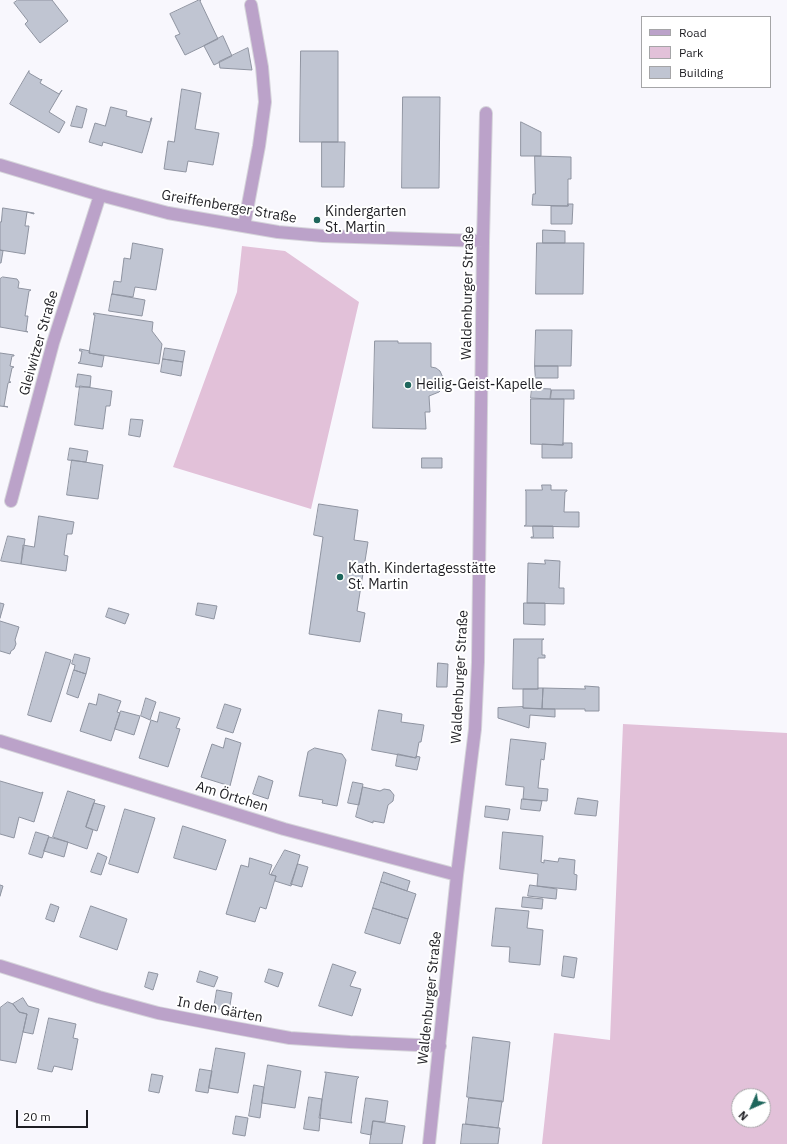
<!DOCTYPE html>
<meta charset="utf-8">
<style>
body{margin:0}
#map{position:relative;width:787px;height:1144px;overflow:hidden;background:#f8f7fd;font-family:"IBM Plex Sans",sans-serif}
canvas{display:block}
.legend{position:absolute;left:641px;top:16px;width:130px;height:72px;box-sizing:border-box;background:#fff;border:1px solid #a5a5a7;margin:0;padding:5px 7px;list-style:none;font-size:12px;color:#1e1e23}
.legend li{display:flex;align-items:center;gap:8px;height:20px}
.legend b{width:20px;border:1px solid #a5a5a7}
.north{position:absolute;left:731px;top:1088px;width:40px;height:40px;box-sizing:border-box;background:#fff;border:1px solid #a5a5a7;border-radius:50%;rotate:225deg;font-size:11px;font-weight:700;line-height:16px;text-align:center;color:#1e1e23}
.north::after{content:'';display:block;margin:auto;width:14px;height:18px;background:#1e665c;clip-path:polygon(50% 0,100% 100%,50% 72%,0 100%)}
.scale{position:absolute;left:16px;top:1110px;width:72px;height:18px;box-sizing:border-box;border:2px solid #1e1e23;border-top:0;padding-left:5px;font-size:12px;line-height:14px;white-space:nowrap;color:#1e1e23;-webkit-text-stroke:3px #fff;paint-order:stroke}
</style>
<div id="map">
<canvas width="787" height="1144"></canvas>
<ul class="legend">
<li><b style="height:5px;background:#bba2c9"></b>Road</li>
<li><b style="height:11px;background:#e2c1d9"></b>Park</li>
<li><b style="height:11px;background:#c0c5d2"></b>Building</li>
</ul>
<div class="north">N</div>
<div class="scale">20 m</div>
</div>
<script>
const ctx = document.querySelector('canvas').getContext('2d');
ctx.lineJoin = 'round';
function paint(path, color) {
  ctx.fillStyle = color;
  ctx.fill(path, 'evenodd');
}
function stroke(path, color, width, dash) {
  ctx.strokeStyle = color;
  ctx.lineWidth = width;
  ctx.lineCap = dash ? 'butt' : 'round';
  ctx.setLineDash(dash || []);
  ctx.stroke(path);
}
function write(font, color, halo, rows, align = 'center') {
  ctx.font = font + ' "IBM Plex Sans",sans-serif';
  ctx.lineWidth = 4;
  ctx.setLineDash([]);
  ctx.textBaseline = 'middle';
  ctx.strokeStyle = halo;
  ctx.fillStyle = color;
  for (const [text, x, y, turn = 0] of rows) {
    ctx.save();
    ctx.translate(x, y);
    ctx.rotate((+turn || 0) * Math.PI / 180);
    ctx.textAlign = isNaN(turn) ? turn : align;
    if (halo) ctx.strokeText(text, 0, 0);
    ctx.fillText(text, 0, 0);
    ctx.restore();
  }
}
paint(new Path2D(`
 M242,246L285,251L359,302L311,509L173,467L237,292Z
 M623,724L787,733V1144H542L554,1033L610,1040ZM739,1096H763V1120H739Z`), '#e2c1d9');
const building = new Path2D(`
 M18,0H52L68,21L40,43L25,24L28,21L14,3Z
 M199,0H201L200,1L218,39L185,55L175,36L180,34L170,14Z
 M223,36L232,56L214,65L204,46Z
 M248,48L252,70L220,68L219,62Z
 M301,51H338V142H300Z
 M29,71V73L41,80L42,79L40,83L59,94L62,90L49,112L65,122L59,133L10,104Z
 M182,89L201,93L195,129L219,133L213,165L188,161L186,172L164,169L168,141L174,142Z
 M403,97H440L439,188H402Z
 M77,106L87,109L82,128L71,126Z
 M111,107L127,111L126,116L150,122L151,118H152L142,153L103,142L102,146L89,142L95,123L105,126Z
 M521,122L541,132V156H521Z
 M322,142H345L344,187H322Z
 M535,156L571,157V179H568V206L532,205L533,194H535Z
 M568,204H573L572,224H551V206H568Z
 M3,208L34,213V214L27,212L25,226H29L25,254L0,250V222H1Z
 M543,230L565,231V243H543Z
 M133,243L163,249L156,290L135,287L133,297L112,294L114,281L121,282L124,258L130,259Z
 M537,243H584L583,294H536Z
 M0,250L3,251L1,263H0Z
 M3,277L17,279L19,282L18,288L31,290L29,291L25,316H28L26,331L28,332L0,327V279Z
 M112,294L145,300L142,316L109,311Z
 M94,313L153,322L152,331L162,344L159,364L89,353L95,315H94Z
 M536,330H572L571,366H535Z
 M375,341H398V343H431V367L436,368L440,371L444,380L442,389L439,392L429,396L430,412H425L426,429L373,428Z
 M165,348L185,351L183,362L163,359Z
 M80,349L90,351L89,353L104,356L102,367L78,363L79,362H80L82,351H80Z
 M0,353L14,355V356H12L10,366L14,367L12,368L9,382H11L8,383L4,406L8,407L0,406Z
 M163,359L183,362L181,376L161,372Z
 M535,366H558V378H534L535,376Z
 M78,374L91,376L90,387H76Z
 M80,386L112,391L110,406H106L103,429L75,425Z
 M532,388L551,389L550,399L531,398Z
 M552,390H574V399H551Z
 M531,399H564L563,445L531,444Z
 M131,419L143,420L140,437L129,435Z
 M563,443H572V458H542V444L563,445Z
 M70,448L88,451L86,462L68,460Z
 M422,458H442V468H422Z
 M72,460L103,465L98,499L67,495Z
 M542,485H551V490H567V491L565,492L564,512H579V527L524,526L526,525V491L525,490H542Z
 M319,504L358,510L354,540L368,542L357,611L365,613L360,642L309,634L323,537L314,535Z
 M39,516L74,522L72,534H67L64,555L68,556L66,571L21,564L23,545L34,547Z
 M533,526H553V537L554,538H531V537H533Z
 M8,536L25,539L21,564L1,561Z
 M545,560L560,561L559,588H564V604L527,603L528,563L545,564Z
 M0,603L4,604L0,618Z
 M198,603L217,606L214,619L196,615Z
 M524,603H545V625L524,624Z
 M109,608L129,614L125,624L106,617Z
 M0,621L19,627L15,640L16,644L14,649L11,651L10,654L0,651Z
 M514,639H544L542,640V655H545V658H538V689H513Z
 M46,652L71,660L51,722L28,715Z
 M75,654L90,658L86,674L74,670L75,665L72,664Z
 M438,663L448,664L447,687H437Z
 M74,670L86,674L78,698L67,694Z
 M585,686L599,687V711H585V709H542L543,688L585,689Z
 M538,688H543L542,709L523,708V689H538Z
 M99,694L121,701L117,712L120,713L111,741L80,731L89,703L96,705Z
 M146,698L156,702L150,720L141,716Z
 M225,704L241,709L233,733L217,728Z
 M523,707V708L555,709V717L530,715L529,728L498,718V708Z
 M379,710L402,714L401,722L424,725L421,742H419L416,758L372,750Z
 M121,711L140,716L134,735L115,729Z
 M160,712L180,718L176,728L180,729L168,767L139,758L151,720L157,722Z
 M226,738L241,743L230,786L201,777L212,744L223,748Z
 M511,739L546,743L544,760L541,759L538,788L548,789L547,801L523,799L524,787L506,785Z
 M315,748L342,754L346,760L337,806L322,803L323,800L299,796L308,752Z
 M398,754L416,758V756L420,757L417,770L396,766Z
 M259,776L273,781L268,799L253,794Z
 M0,781L41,793L43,792L34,822L19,817L14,838L0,834Z
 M353,782L363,784L359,805L348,803Z
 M363,787L380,791L384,789L390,790L394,795L393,801L388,805L384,823L373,821V823L356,817Z
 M68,791L95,800L86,827L93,830L87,849L53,837Z
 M578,798L598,801L596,816L575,814Z
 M522,799L542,801L540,811L521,809Z
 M94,803L105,806L97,831L86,827Z
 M486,806L510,809L508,820L485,817Z
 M125,809L155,818L138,873L109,864Z
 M183,826L226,840L216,870L174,858Z
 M36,832L49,836L42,858L29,854Z
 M503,832L543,836L541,862L544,863V860L558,862L559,858L575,860L574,874L577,875L576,890L537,886L538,874L500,869Z
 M49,837L68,842L64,857L44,851Z
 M285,850L300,855L291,886L275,881L276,876L271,875Z
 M98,853L107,857L101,875L91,872Z
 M250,858L272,865L269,874L276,876L266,909L260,907L255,922L226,914L241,865L248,867Z
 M298,864L308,867L302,887L291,884Z
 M384,872L410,881L407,891L381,882Z
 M381,882L416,894L408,919L373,908Z
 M0,885L3,886L0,896Z
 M530,885L557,889L556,899L528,896Z
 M523,897L543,899L542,909L522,907Z
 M51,904L59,907L54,922L46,919Z
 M91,906L127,919L117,950L80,937Z
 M373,908L408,919L400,944L365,933Z
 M496,908L529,911L527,928L543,930L540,965L509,962L510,947L492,946Z
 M564,956L577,958L574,978L562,976Z
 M333,964L356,972L350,986L361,989L352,1016L319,1006Z
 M269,969L283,973L278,987L265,982Z
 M200,971L218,977L214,987L197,982Z
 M149,972L158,974L153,990L145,987Z
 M217,990L232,993L229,1011L214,1008Z
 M23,998L28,1006L39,1009L33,1034L23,1032L27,1014L19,1012L13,1004Z
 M8,1002L13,1004L19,1012L27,1014L16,1063L0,1060V1008Z
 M49,1018L76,1024L73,1038L78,1039L72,1070L54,1066L52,1072L38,1069Z
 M473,1037L510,1042L503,1102L467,1097Z
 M216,1048L245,1053L238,1093L209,1088Z
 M268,1065L301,1071L295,1108L262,1103Z
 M200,1069L212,1071L208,1093L196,1091Z
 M325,1072L359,1077L357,1079L351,1121L352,1123L319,1118L326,1074Z
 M152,1074L163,1076L159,1093L149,1091Z
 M254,1085L264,1087L260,1118L249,1116Z
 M309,1097L322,1099L319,1131L304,1129Z
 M366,1098L388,1101L385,1122L373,1121L371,1135L361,1133Z
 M469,1098L502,1101L498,1128L466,1124Z
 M236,1116L248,1118L245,1136L233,1134Z
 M373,1121L405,1126L402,1144H370Z
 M463,1124L500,1128L498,1144H461Z`);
paint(building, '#c0c5d2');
stroke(building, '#8f94a1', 1);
const street = new Path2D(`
 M0,165L100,195L168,213L278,232L323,236L483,241
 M244,226L259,146L265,102L262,67L251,5
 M11,501L53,343L100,195
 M0,741L284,829L457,875
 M0,966L99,997L158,1013L230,1027L290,1038L350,1042L440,1046
 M429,1144L457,875L475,729L478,662L483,241L486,113`);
stroke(street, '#d5d4da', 14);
stroke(street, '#bba2c9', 12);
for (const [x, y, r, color] of [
 [317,220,4,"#1e665c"],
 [408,385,4,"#1e665c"],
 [340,577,4,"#1e665c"]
]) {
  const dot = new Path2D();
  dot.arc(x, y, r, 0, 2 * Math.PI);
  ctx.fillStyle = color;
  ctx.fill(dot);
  stroke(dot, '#fff', 1.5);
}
write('14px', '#1e1e23', '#fff', [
 ["Greiffenberger Straße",229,207,10],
 ["Waldenburger Straße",468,293,-89],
 ["Gleiwitzer Straße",39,343,-74],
 ["Waldenburger Straße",460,677,-87],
 ["Am Örtchen",232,797,17],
 ["Waldenburger Straße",430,998,-84],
 ["In den Gärten",220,1010,11]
]);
write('14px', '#1e1e23', '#fff', [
 ["Kindergarten",325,212],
 ["St. Martin",325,228],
 ["Heilig-Geist-Kapelle",416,385],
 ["Kath. Kindertagesstätte",348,569],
 ["St. Martin",348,585]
], 'left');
</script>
